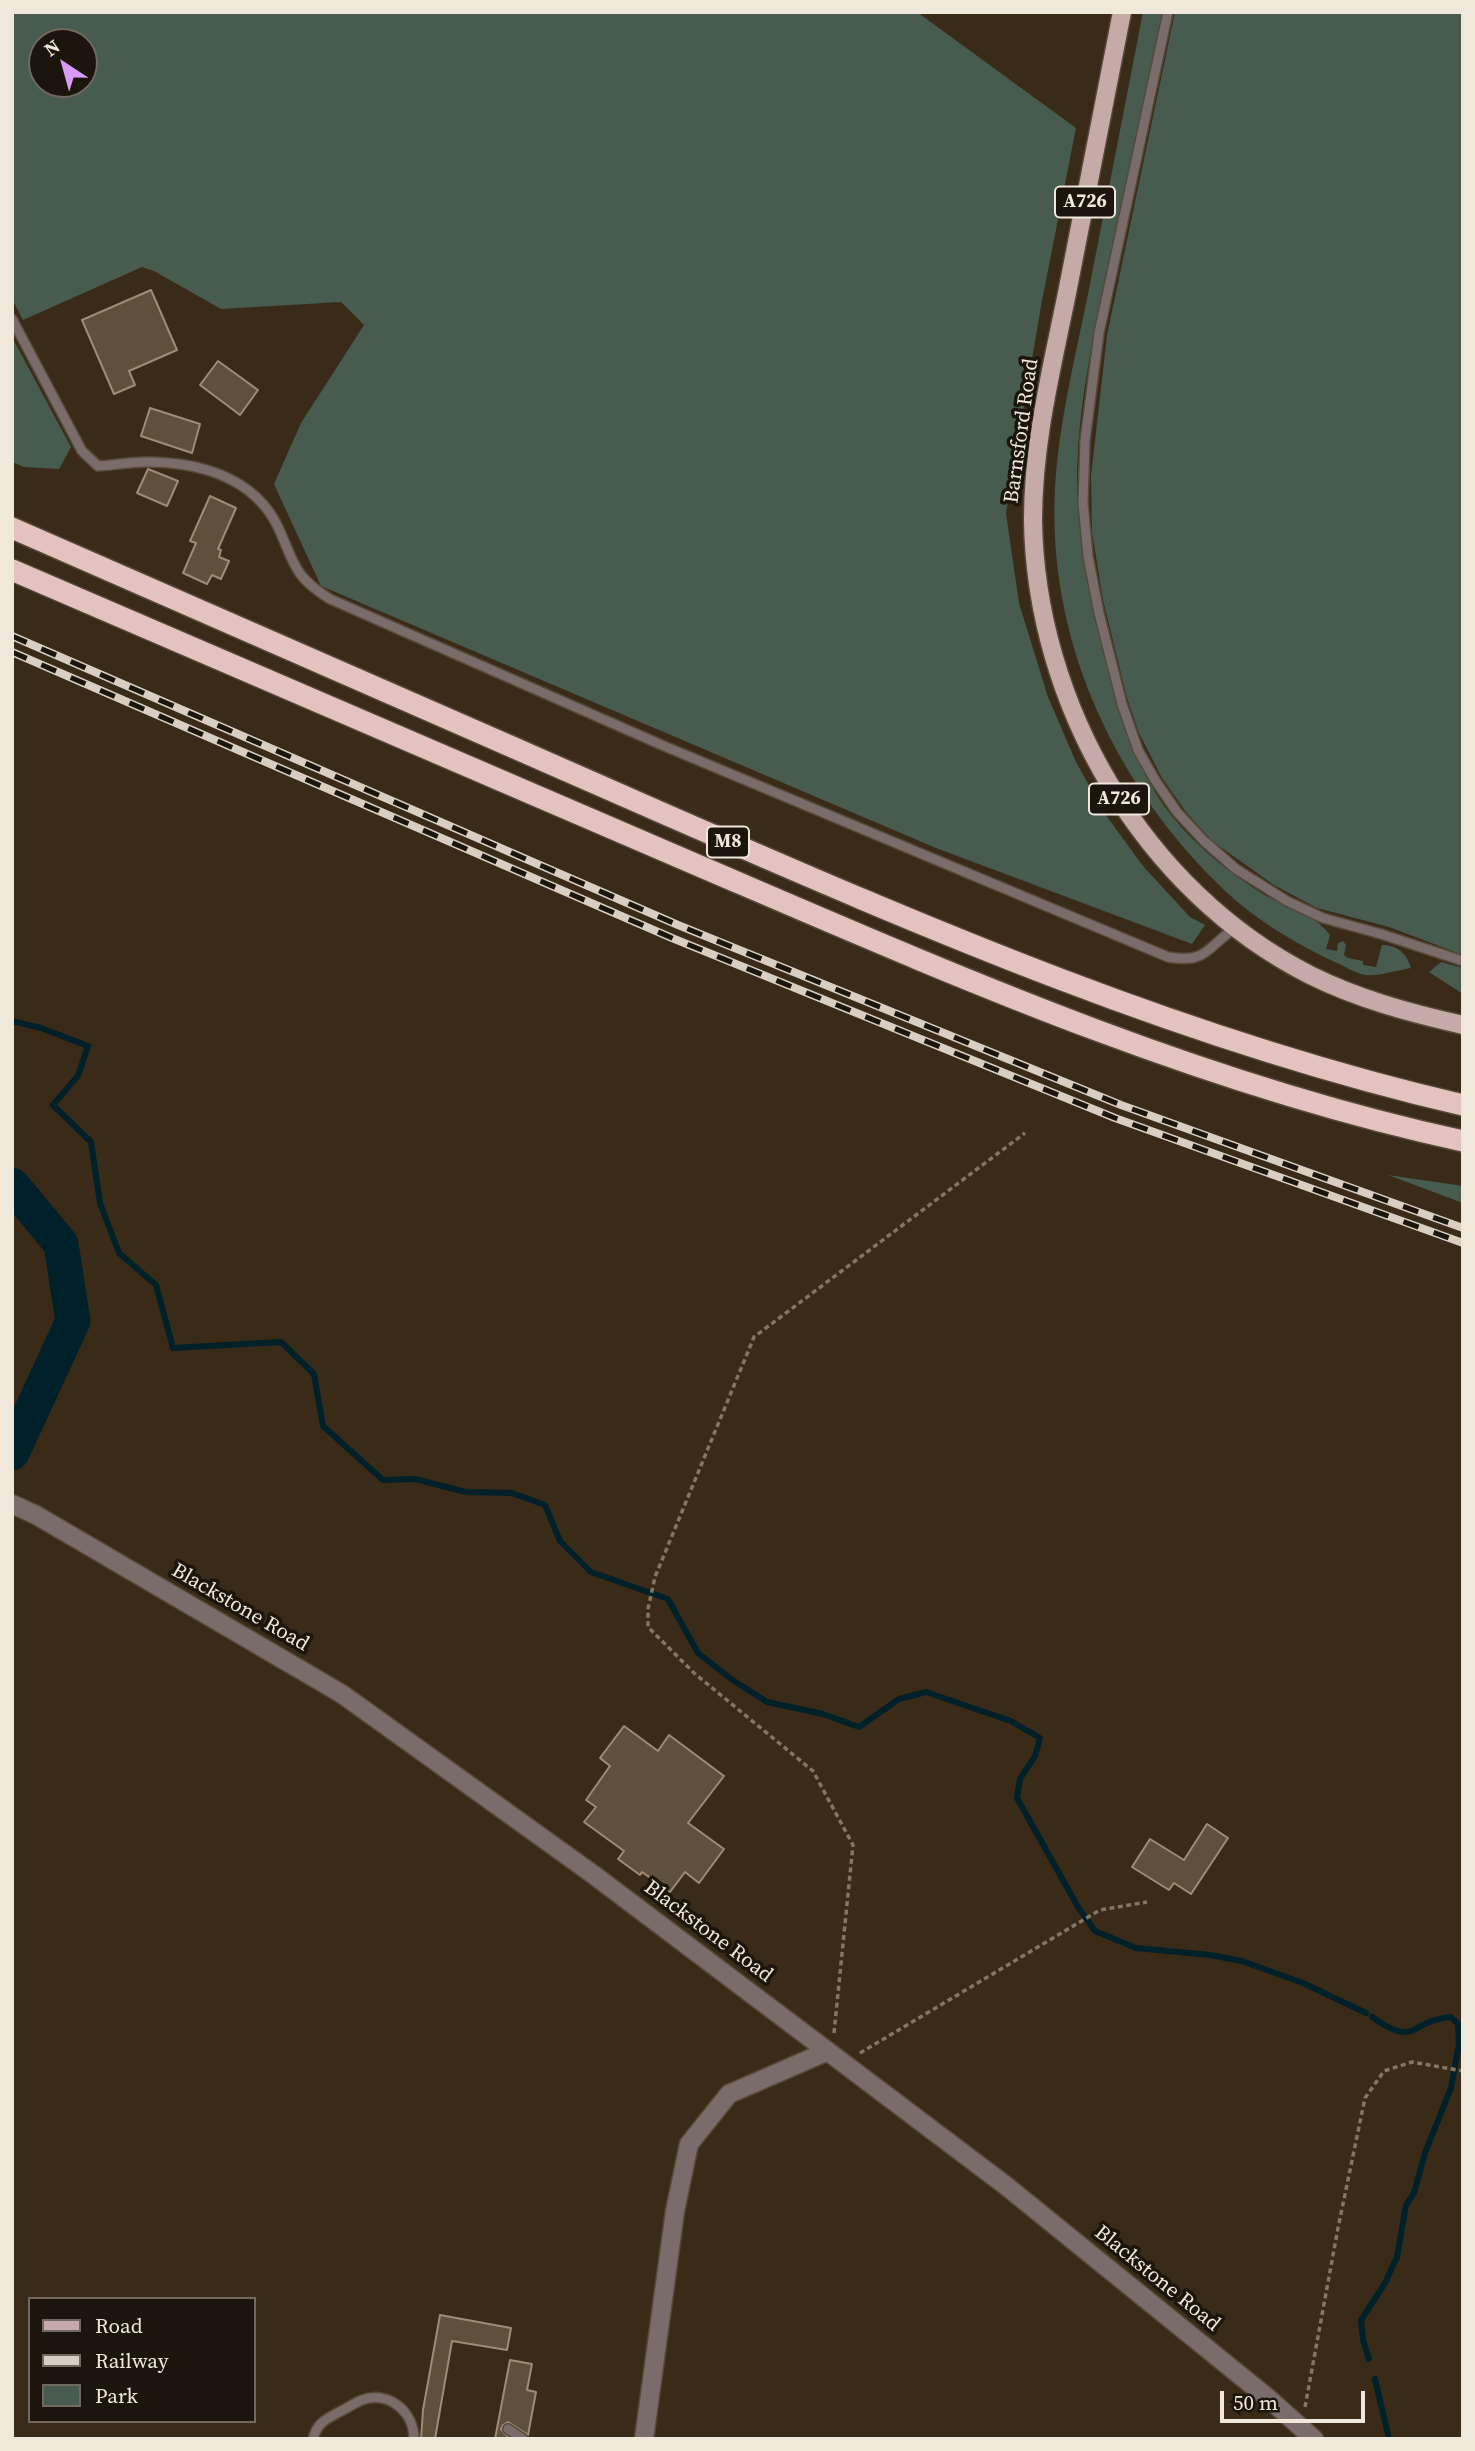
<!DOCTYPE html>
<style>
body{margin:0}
#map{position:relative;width:1475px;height:2451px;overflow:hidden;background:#392b17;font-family:"Source Serif 4",serif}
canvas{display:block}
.frame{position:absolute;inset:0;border:14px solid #f1e8dc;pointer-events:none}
.legend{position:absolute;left:28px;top:2297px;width:228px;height:126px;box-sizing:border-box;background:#1b150c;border:2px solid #71695f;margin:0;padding:9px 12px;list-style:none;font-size:21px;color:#f1e8dc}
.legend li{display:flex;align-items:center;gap:14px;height:35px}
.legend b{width:35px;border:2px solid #71695f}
.north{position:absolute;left:28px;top:28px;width:70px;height:70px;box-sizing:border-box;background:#1b150c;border:2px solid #71695f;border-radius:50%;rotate:324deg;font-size:19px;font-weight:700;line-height:28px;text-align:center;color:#f1e8dc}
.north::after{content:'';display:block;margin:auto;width:24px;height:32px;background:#d79bf9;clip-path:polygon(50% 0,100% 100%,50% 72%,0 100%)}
.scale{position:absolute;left:1220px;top:2391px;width:145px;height:32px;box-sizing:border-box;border:4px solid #f1e8dc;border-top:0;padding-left:9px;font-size:21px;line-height:24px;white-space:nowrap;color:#f1e8dc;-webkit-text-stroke:5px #1b150c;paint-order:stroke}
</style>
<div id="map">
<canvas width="1475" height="2451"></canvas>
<div class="frame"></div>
<ul class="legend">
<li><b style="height:9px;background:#c5aaa8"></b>Road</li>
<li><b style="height:9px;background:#d8cec1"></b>Railway</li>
<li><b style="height:19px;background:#475b4f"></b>Park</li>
</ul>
<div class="north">N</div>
<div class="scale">50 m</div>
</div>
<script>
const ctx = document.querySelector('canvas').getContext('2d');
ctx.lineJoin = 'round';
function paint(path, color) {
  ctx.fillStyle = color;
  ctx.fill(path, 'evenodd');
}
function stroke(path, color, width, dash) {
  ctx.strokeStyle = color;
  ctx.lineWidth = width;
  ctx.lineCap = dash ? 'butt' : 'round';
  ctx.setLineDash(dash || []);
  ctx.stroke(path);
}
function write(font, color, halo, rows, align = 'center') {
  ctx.font = font + ' "Source Serif 4",serif';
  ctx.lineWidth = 7;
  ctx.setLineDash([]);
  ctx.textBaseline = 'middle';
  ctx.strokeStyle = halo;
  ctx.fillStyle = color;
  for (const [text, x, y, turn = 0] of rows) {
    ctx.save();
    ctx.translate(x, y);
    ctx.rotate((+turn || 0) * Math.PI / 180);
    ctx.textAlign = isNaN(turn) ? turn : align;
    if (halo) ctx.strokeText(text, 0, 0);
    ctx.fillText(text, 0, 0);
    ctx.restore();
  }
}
paint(new Path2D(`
 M12,12H917L1076,128L1041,306L1006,513L1019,603L1048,697L1076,762L1105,814L1143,866L1190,917L1205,925L1192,944L936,848L321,586L274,484L301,423L364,325L341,302L221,309L154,271L142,267L23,320L12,299ZM84,42V84H42V42Z
 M1143,12H1164C1147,90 1130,167 1113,244C1095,327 1072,425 1078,510C1082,563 1094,615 1107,666C1121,719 1137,771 1171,815C1196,846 1229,873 1263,894C1285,907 1314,913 1330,935L1326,949L1337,951L1338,943L1343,941L1346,945L1344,955L1348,958L1363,961V965L1376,967L1382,945C1397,945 1407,953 1411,968C1397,970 1378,977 1365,975C1357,974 1346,967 1339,964C1294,943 1250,917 1215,881C1111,777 1047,636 1055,488C1059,421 1076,354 1089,289C1107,197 1125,105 1143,12Z
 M1175,12H1463V955L1389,927L1317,908L1274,885L1212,841L1186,812L1162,778L1139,733L1127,698L1103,600L1092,532L1091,476L1107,335Z
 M12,337L71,447L59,469L24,467L12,462Z
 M1441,962L1463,968V994L1429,972Z
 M1388,1175L1463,1186V1203Z`), '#475b4f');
stroke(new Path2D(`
 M12,1021L41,1028L88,1046L78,1076L53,1105L91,1142L100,1203L119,1253L156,1285L173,1348L281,1342L314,1374L323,1426L383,1480L415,1479L466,1492L512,1493L545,1505L560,1541L591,1572L668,1599L698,1653L734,1681L767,1702L823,1714L859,1727L899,1699L926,1692L1011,1721L1040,1738L1035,1756L1020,1779L1017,1798L1078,1907L1095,1931L1136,1948L1210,1955L1242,1961L1303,1983L1366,2013
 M1369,2359L1363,2340L1361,2320L1385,2283L1397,2257L1406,2205L1414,2193L1425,2153L1451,2088L1459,2044L1458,2024L1451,2017C1409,2020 1418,2049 1372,2017
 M1375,2379L1389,2439`), '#01212a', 6);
stroke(new Path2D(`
 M12,1185L61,1244L73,1321L12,1453`), '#01212a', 35);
const building = new Path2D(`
 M151,290L177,350L129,371L135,385L114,394L82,320Z
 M218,361L258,390L240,415L200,385Z
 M150,408L200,424L192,453L141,436Z
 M148,469L178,481L167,506L137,493Z
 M210,496L236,508L218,549L221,550L219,557L229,561L221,579L212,575L207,584L183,573L196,543L190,541Z
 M624,1726L658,1751L669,1735L724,1776L688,1823L724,1849L699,1883L685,1872L670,1892L642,1872L640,1875L618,1859L624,1851L584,1822L596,1807L586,1800L610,1766L600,1758Z
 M1207,1824L1228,1838L1191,1894L1174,1883L1169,1890L1132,1867L1150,1839L1184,1860Z
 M440,2315L511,2328L507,2350L452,2341L435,2439H421L423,2410Z
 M510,2360L532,2364L527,2390L536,2392L528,2435L508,2422L503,2425L501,2429L510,2439H495Z`);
paint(building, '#5f503b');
stroke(building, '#9d8c76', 2);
const lane = new Path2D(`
 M1168,12L1099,333L1085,440L1083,503L1088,556L1099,613L1122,704L1138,750L1155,780L1177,812L1204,841L1236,869L1287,901L1323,918L1381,934L1463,961
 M12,319L82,451L98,466C114,465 130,462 146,462C199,462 254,477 278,527C295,564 293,576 330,599L664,746L1168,957C1207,964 1207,947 1235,928
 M508,2429L523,2439
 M313,2439C317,2422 328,2418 343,2410C349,2407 356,2402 362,2400C389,2390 414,2412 414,2439`);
const street = new Path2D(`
 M12,1504L36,1515L342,1694L594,1875L1005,2185L1268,2398L1314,2439
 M644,2439L675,2211L689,2144L729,2094L828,2051`);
const primary = new Path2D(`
 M1122,12C1103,106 1086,199 1067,293C1052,367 1033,443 1033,519C1035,704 1144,891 1310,975C1358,999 1410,1013 1463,1025`);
const highway = new Path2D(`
 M12,528C231,624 449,719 667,815C926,928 1186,1041 1463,1105
 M12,570C248,671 483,773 718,874C960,978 1204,1085 1463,1141`);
stroke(lane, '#564937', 12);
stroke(street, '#564937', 21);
stroke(primary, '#564937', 21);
stroke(highway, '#564937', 24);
stroke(new Path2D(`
 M834,2033L853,1845L813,1771L694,1673L648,1627V1609L655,1577L754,1337L1025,1133
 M860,2053L1100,1910L1147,1902
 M1305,2407L1338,2228L1365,2098L1384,2071L1412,2062L1463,2071`), '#827665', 3.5, [5, 3.5]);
stroke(lane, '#796c6b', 9);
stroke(street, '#796c6b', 18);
stroke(primary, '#c5aaa8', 18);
stroke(highway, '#e3c2c0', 21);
const rail = new Path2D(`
 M12,636L678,925L1121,1105L1463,1228
 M12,652L672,938L1115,1118L1463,1243`);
stroke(rail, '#d8cec1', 8);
stroke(rail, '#1b150c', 5, [16]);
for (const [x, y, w] of [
 [1085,202,60],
 [1119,799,60],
 [728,842,42]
]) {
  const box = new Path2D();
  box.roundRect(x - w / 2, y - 15.5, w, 31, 5);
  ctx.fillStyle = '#1b150c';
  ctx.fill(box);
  stroke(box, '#f1e8dc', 2);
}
write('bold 19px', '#f1e8dc', null, [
 ["A726",1085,202],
 ["A726",1119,799],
 ["M8",728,842]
]);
write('21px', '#f1e8dc', '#1b150c', [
 ["Barnsford Road",1022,431,-82],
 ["Blackstone Road",240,1608,30],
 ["Blackstone Road",708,1932,37],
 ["Blackstone Road",1157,2279,39]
]);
</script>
